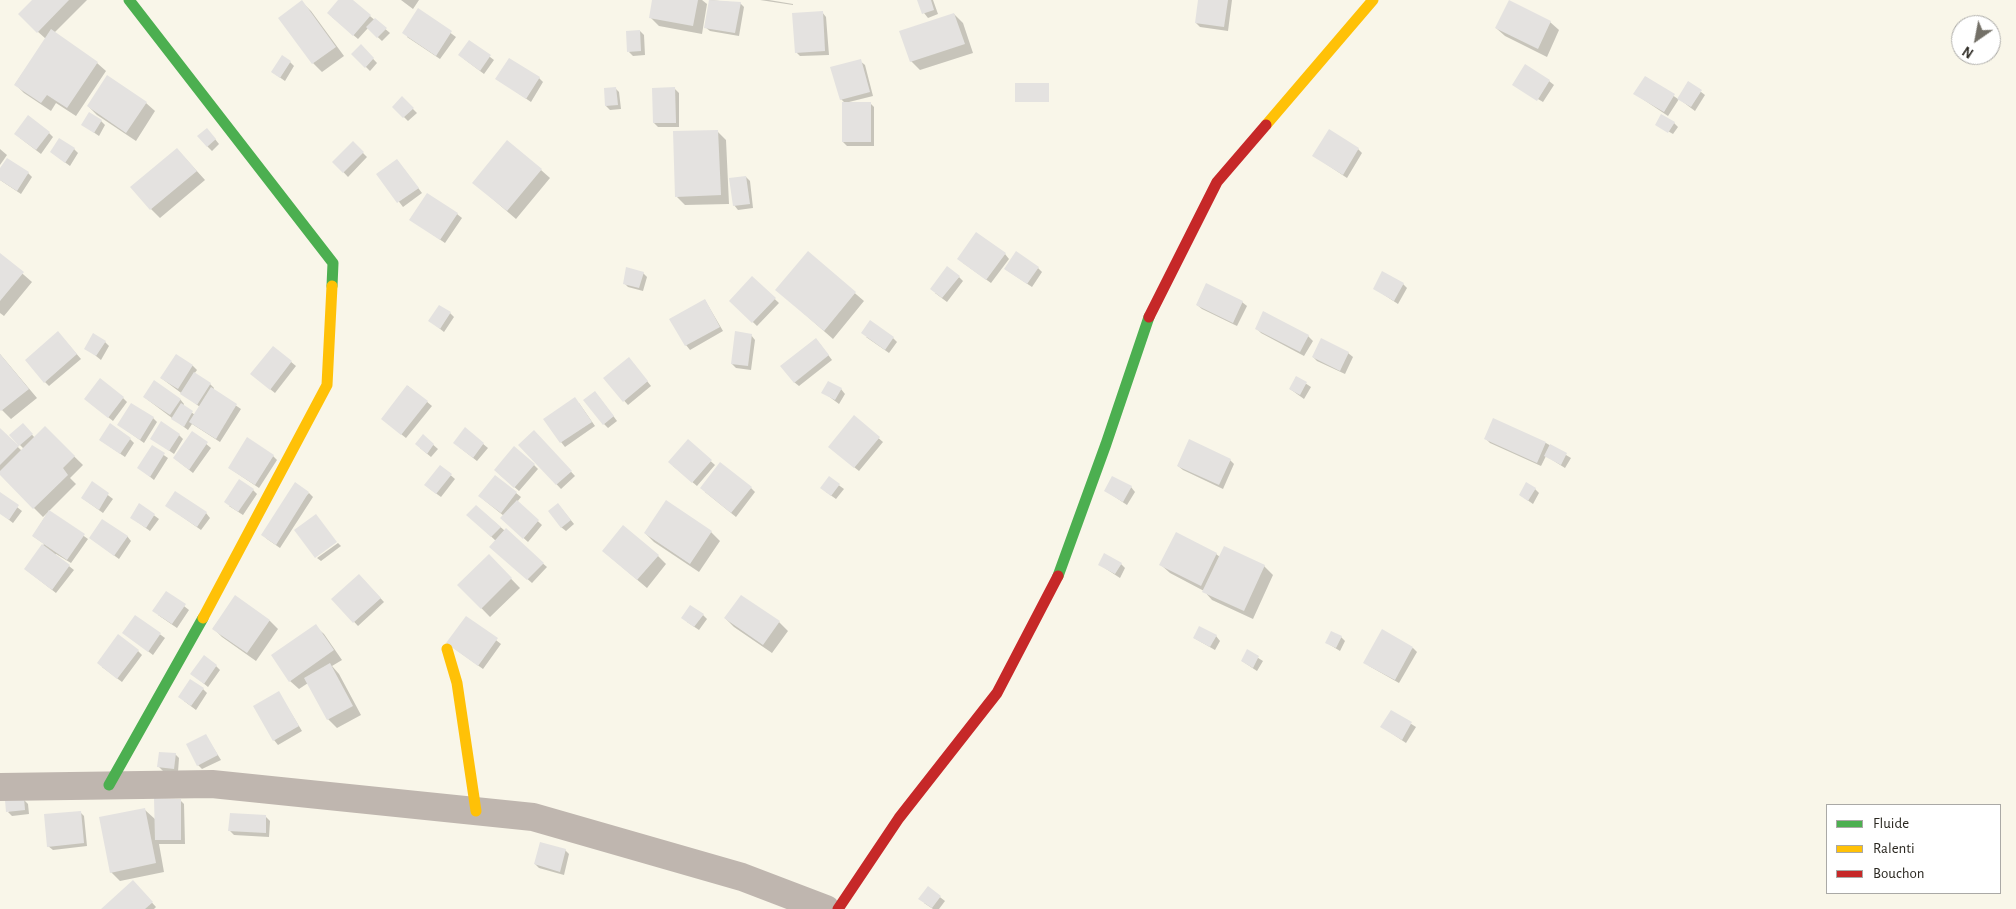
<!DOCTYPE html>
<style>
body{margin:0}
#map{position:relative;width:2016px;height:909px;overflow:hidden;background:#f9f6e9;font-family:"Alegreya Sans",sans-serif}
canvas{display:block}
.legend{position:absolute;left:1826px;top:804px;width:175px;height:90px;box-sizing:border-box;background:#fff;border:1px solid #aaa9a6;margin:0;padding:6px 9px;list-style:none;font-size:15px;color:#2b2821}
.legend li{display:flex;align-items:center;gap:10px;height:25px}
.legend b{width:25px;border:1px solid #aaa9a6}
.north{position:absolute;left:1951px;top:15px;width:50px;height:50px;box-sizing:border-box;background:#fff;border:1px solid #aaa9a6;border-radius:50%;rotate:213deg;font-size:14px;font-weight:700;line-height:20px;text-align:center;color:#2b2821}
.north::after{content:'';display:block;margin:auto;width:18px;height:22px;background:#737067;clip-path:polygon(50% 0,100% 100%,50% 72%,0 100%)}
</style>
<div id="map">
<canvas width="2016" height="909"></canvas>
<ul class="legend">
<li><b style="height:6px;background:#4caf50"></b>Fluide</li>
<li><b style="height:6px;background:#ffc107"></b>Ralenti</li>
<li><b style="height:6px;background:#c62828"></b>Bouchon</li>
</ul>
<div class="north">N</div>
</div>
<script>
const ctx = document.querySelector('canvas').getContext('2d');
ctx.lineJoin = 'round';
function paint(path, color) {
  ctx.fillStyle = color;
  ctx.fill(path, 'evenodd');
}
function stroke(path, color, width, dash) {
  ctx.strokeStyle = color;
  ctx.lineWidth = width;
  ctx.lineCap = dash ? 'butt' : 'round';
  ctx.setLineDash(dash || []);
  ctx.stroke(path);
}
paint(new Path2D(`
 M33,0H87L54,33L97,63L106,71L76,116L56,103L51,111L24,93L15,84L46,39L28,23Z
 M340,0H351L390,33L382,41L368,28L358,39L332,17Z
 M401,0H419L413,9Z
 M653,0H702L707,4L702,34L659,26L650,17Z
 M710,0L740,3L744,7L739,36L710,31L705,27Z
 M760,0H769L793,4V5Z
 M919,0H933L938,14L928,18L924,13Z
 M1200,0H1232L1228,31L1200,27L1196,23Z
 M302,2L311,11L344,56L322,72L313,63Z
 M419,10L456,37L440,59L407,37Z
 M822,12L826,17L829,55L800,56L796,52Z
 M954,14L963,23L973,53L920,70L911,61Z
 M1550,22L1559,30L1547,57L1505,36L1496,28Z
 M640,31L644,35L645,55L633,56L629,52Z
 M469,41L494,60L484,74L464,59Z
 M361,46L377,63L370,71L353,54Z
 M860,61L865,65L873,96L849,102L870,103L874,107V146H847L843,142L844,102L841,99Z
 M290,62L294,66L285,81L272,72Z
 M1646,77L1678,99L1688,82L1705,95L1695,111L1679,99L1668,116L1635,94Z
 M539,78L543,82L531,102L497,79Z
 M1549,81L1554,85L1543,102L1516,86Z
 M615,88L619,92L621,109L610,110L606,106Z
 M674,88L679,93V127H658L654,123Z
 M402,98L417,113L408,121L394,107Z
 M146,103L155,111L136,141L97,115L88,106Z
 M101,121L105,125L99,136L83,125Z
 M1674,123L1678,127L1673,134L1659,126Z
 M717,131L726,140L729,204L685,205L677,197Z
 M49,133L53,137L41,154L20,138Z
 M211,134L219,144L212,151L207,146Z
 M353,143L367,157L348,177L334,162Z
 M0,149L7,155L0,165Z
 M74,149L78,153L70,166L51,152Z
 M177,149L205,180L160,218L151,209Z
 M1358,149L1362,153L1347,178L1314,156Z
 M397,160L422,193L403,207L378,174Z
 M0,170L28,173L32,177L21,194L0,180Z
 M541,170L550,178L516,219L474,183Z
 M746,177L750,181L753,208L738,210L734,205Z
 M457,214L462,218L445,243L411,220Z
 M808,253L864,301L833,339L777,290Z
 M0,254L32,282L4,316L0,313Z
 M1005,254L1009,259L991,283L963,263Z
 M1038,268L1042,272L1032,287L1005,269Z
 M643,273L647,277L643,291L628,287L624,283Z
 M959,277L963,281L947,302L935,293Z
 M752,278L779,303L757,326L731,301Z
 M1403,284L1407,288L1398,304L1375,289Z
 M705,300L723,331L690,350L686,345Z
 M1242,302L1247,306L1237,326L1202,309L1197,305Z
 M1264,312L1308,336L1313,341L1304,356L1261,333L1257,329Z
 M450,313L454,317L444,332L430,321Z
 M751,335L755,340L751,370L736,368L732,364Z
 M62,337L81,359L49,386L45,382Z
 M866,337L893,338L897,342L889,353Z
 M105,342L109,346L101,360L86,348Z
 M820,344L832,360L799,386L794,382Z
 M273,347L296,366L275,393L256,378Z
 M1348,353L1353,357L1345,374L1317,361L1313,357Z
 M0,354L37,398L11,419L0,408Z
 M176,355L193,366L197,370L194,374L210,384L214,388L213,390L241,409L220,442L192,424L188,430L144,397L180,399L184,404L183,406L195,415L200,407L161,378Z
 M633,363L651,386L628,405L605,379Z
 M1296,377L1311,387L1304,399L1290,389Z
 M408,386L432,406L406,438L387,423Z
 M841,389L845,394L839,404L823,392Z
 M599,397L617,421L608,428L604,424Z
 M123,398L127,402L113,421L90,403Z
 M579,403L595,426L565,447L561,442Z
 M854,417L883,442L859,471L834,451Z
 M153,418L157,422L144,443L119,425Z
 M23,425L35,438L45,428L83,465L70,478L76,484L49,511L88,539L71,563L56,554L55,555L74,570L56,593L25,569L44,544L33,536L48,512L43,517L0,474V430L22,451L24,449L11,436Z
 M465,429L488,448L477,461L459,447Z
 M192,432L211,448L193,473L174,458Z
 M534,432L575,476L561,489L520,445Z
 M179,435L183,439L174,454L151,438Z
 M423,436L438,449L431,457L420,448Z
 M130,439L134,443L125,457L100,440Z
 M1486,439L1546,443L1571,458L1565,468L1546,456L1541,466L1490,443Z
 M688,441L715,465L697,486L673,466Z
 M152,447L168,458L154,480L139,468Z
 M273,456L277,460L259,488L229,468Z
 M1230,460L1234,464L1223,489L1183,470L1178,466Z
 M534,465L538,469L519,491L499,474Z
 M440,466L455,479L441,497L430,489Z
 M495,476L521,497L517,502L542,525L528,542L506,522L504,516L484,500Z
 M829,478L844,489L836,499L826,492Z
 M92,483L113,499L103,513L82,498Z
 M1131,487L1135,492L1127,505L1106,491Z
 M751,488L755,492L736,517L705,492Z
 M1535,489L1539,493L1533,504L1520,495Z
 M253,490L257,494L243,515L229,506Z
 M309,493L313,497L280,548L267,539L263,535Z
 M0,494L22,511L13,523L0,513Z
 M140,505L159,519L150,531L136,521Z
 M476,506L547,567L532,583L495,551L496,541L468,515Z
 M171,509L206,513L210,518L201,530Z
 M562,509L574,524L566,531L561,527Z
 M711,532L720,541L699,572L654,542L645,533Z
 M127,536L131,541L119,559L90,538Z
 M338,543L341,546L321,561L317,558Z
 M603,551L658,556L666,564L647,588Z
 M1216,554L1220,557L1264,566L1273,575L1253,619L1212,600L1204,591L1170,573L1161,565Z
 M489,556L520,588L490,617L459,585Z
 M1121,564L1125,568L1120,578L1100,565Z
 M359,575L384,602L358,626L333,599Z
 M166,592L189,610L177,628L158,615Z
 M236,597L270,621L278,629L256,661L222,637L213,628Z
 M703,615L707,619L699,630L687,622Z
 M135,616L165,638L153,655L124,633Z
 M466,617L501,644L483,669L452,647Z
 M725,618L779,622L788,631L772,653L734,627Z
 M315,626L324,634L342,660L332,666L339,674L361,715L337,728L328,719L308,683L299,689L290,681Z
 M1216,636L1220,641L1215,650L1194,638Z
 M1341,637L1345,641L1340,651L1327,643Z
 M1413,648L1417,652L1399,683L1369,666L1365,662Z
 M138,651L142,655L122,682L102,667Z
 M1247,651L1263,661L1257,671L1242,661Z
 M216,666L220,670L208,687L192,674Z
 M203,689L207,693L196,710L184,701Z
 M279,693L302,731L278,745L274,740Z
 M1391,711L1416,727L1406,743L1382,727Z
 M206,736L221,760L202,769L198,765Z
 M175,754L179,758L178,772L163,771L159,767Z
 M24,800L28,804L29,814L12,816L8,812Z
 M180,800L184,804L185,844H159L164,872L120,881L111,872L145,810L156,820Z
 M80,812L84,816L87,846L53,850L48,846Z
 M266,817L270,821L269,837L234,835L230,831Z
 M565,850L569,854L564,875L539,868L535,864Z
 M133,882L156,907L154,909H103Z
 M928,888L945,901L939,909H933L924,903Z`), '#0003');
paint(new Path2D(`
 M32,0H69L37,33L18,14Z
 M302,0L336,47L312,64L278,18Z
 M338,0H353L371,15L353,36L327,13Z
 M652,0H698L693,26L649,18Z
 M709,0L741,2L735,33L704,28Z
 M917,0H931L934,10L922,14Z
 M1198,0H1228L1224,27L1195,23Z
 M1509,0L1551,21L1538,49L1495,28Z
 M418,8L452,31L436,56L402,33Z
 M823,11L825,51L795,53L792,13Z
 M954,13L965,44L910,62L899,31Z
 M375,18L387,28L377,38L366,27Z
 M51,29L98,62L67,108L47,95L41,103L14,85Z
 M640,30L641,51L627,52L626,31Z
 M469,40L491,55L480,71L458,55Z
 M361,44L374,58L365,68L351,54Z
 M282,55L291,61L280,78L271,72Z
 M509,58L540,77L526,99L495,79Z
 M861,59L870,92L840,100L830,67Z
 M1525,64L1550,80L1537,101L1512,85Z
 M107,75L147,102L126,133L87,106Z
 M1645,76L1675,94L1664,112L1633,94Z
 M1688,81L1702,90L1691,107L1677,99Z
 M1015,83H1049V102H1015Z
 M616,87L618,105L605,106L604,88Z
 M675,87L676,123H653L652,88Z
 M402,96L414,108L403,118L392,107Z
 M842,102H871V142H842Z
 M89,112L102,120L94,133L81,125Z
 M1661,114L1675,122L1668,133L1655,125Z
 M28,115L50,132L36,150L14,134Z
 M207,128L216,139L207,147L197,136Z
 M1329,129L1359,148L1343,175L1312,156Z
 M718,130L721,195L675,197L673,131Z
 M59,138L75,148L65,163L50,152Z
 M507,140L542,169L507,211L472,183Z
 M353,141L364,152L343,173L332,162Z
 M177,148L197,171L150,210L130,187Z
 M7,158L29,172L17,191L0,180V168Z
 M397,159L419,188L397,203L376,174Z
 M746,176L750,204L733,206L729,178Z
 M427,193L458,213L440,240L409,220Z
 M976,232L1006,253L986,280L957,259Z
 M808,251L856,292L824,331L775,290Z
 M1016,251L1039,267L1027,284L1004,269Z
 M0,253L24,272L0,301Z
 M947,266L960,276L942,298L930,289Z
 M626,267L644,272L639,288L623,284Z
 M1382,271L1404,283L1394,301L1373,289Z
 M752,276L776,298L752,323L729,301Z
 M1206,283L1243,301L1233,323L1196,305Z
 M705,299L720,327L685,346L669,319Z
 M439,305L451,312L440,329L428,321Z
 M1263,311L1309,335L1300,352L1255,329Z
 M870,320L894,337L885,350L861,333Z
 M58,331L77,354L44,383L25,360Z
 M735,331L752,334L748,366L731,364Z
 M93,333L106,341L96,356L84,349Z
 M816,338L829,355L794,383L780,366Z
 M1321,338L1349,352L1340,371L1312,357Z
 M273,346L292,361L270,390L250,374Z
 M0,354L29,389L1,411L0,410Z
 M176,354L193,365L178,389L160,378Z
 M629,357L648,381L623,402L603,378Z
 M194,372L211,383L197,405L180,394Z
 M1296,376L1307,382L1300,395L1289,389Z
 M100,378L124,397L108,418L84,399Z
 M154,380L181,399L170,415L143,397Z
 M828,381L842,388L835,400L821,393Z
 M407,385L428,401L401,435L381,419Z
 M211,387L237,404L216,439L189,422Z
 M595,391L614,416L603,425L583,400Z
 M575,397L592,422L560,443L543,419Z
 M131,403L154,417L140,440L117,425Z
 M181,403L193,411L184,427L171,419Z
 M854,415L880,437L854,468L828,447Z
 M1493,418L1546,442L1537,463L1484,439Z
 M161,421L180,434L169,451L150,439Z
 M23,423L33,434L19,446L9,435Z
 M110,423L131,438L120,454L99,440Z
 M45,426L75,456L63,468L68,475L33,509L0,475V471Z
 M465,427L484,443L473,458L453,443Z
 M0,428L19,446L0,465Z
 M534,430L572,471L556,485L518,445Z
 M192,431L208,442L189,470L173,458Z
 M423,434L434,444L427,454L415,444Z
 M247,437L274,455L255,485L228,468Z
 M688,439L712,460L692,483L668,462Z
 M1189,439L1231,459L1219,485L1177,466Z
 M1550,444L1567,453L1561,465L1544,456Z
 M152,445L165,453L150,477L137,468Z
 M514,446L535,464L514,488L494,470Z
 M720,462L752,487L731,513L700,488Z
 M440,465L452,474L436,494L424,485Z
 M495,475L517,492L501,513L478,496Z
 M829,476L840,484L831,496L820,488Z
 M1112,476L1132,486L1123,502L1104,491Z
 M239,479L254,489L238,512L224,502Z
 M92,481L109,493L99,510L81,498Z
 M295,482L309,492L276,545L261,535Z
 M1526,482L1536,488L1528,501L1519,495Z
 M175,491L207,512L197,527L165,506Z
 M0,492L19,505L9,520L0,514Z
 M517,500L539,520L523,539L500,518Z
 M666,500L712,531L690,564L644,533Z
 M139,503L155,514L146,528L130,518Z
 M558,503L571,520L561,528L548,511Z
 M476,505L501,527L491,537L466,515Z
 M49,510L85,534L67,560L32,536Z
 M316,514L337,542L315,558L294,530Z
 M102,519L128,536L114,556L89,538Z
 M623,525L659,555L637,580L602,551Z
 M506,528L544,563L527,580L489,547Z
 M1176,532L1217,553L1201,586L1159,565Z
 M42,544L70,565L52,590L24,569Z
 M1224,546L1265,565L1244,611L1202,592Z
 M1104,553L1122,563L1115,574L1098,565Z
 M489,554L512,578L481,609L457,585Z
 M359,574L381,598L353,623L331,599Z
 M166,591L186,604L172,624L152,611Z
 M235,595L270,620L247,653L212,629Z
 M741,595L780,621L763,645L724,618Z
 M690,605L704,614L694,627L681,618Z
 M135,615L161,633L148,652L122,633Z
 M466,616L498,638L478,666L446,643Z
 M316,624L334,650L289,682L271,655Z
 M1199,626L1217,635L1210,647L1193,638Z
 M1382,629L1413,647L1395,680L1363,663Z
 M1331,631L1342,636L1336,648L1325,643Z
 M118,634L139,650L117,679L97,663Z
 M1247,649L1259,656L1253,668L1241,661Z
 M204,655L217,665L204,684L190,674Z
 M330,663L353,706L327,720L304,678Z
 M190,679L204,688L191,706L178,697Z
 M279,691L299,726L273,741L253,706Z
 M1391,710L1412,722L1402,740L1380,727Z
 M206,734L218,755L197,766L186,744Z
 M159,752L176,753L174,769L157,767Z
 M24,798L25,810L6,812L5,800Z
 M154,798L181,799V840H155Z
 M145,808L156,863L110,873L99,817Z
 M81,811L84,843L47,847L44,814Z
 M230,813L266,815V833L228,831Z
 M540,842L566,849L560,872L534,864Z
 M133,880L153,902L145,909H101Z
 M928,886L941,896L932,908L918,899Z`), '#e4e2e0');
stroke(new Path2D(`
 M0,787L212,784L533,817L742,877L826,909`), '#bfb6af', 28);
stroke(new Path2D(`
 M129,0L333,263L332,286
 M1058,576L1106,444L1149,317
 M109,785L203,618`), '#4caf50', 11);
stroke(new Path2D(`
 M1266,125L1373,0
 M203,618L327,385L332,286
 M447,649L457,683L476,811`), '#ffc107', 11);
stroke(new Path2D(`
 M1149,317L1217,182L1266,125
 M838,909L899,818L997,693L1058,576`), '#c62828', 11);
</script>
